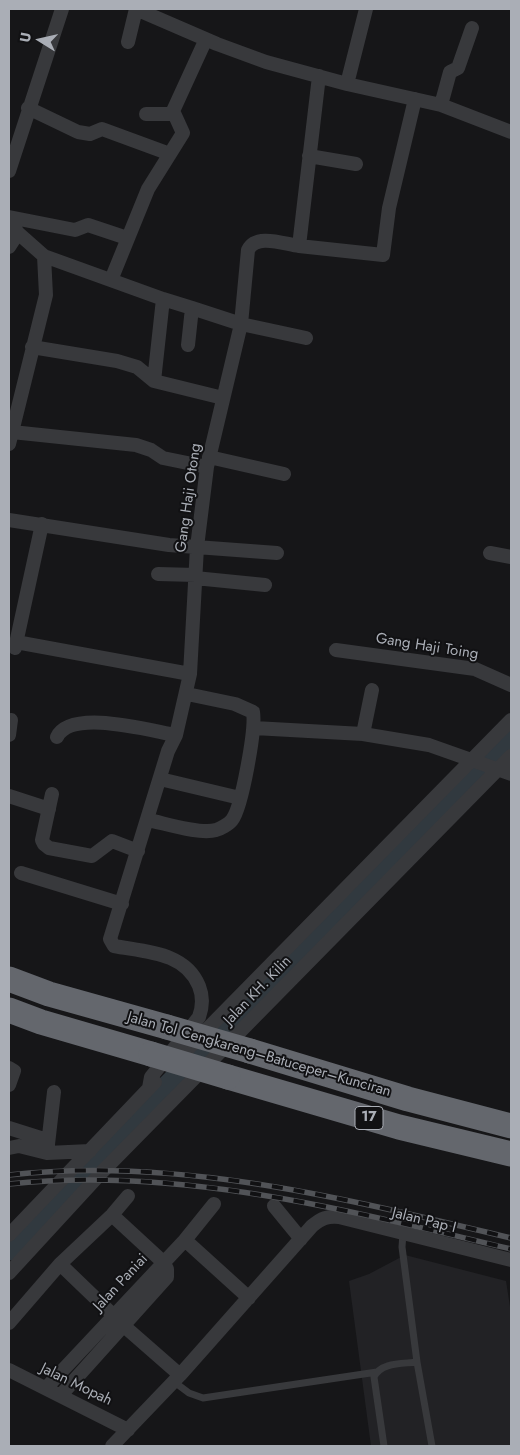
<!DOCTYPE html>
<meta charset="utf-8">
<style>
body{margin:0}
#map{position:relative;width:520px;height:1455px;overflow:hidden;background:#161618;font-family:Jost,sans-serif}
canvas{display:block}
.frame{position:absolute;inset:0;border:10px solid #aaaeb6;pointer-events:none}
.north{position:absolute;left:15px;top:15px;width:50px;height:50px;-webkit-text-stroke:4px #111113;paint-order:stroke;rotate:280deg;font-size:14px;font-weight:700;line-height:20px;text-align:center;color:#aaaeb6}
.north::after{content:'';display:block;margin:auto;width:18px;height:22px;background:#aaaeb6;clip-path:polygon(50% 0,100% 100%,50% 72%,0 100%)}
</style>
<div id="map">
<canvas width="520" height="1455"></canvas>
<div class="frame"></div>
<div class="north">U</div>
</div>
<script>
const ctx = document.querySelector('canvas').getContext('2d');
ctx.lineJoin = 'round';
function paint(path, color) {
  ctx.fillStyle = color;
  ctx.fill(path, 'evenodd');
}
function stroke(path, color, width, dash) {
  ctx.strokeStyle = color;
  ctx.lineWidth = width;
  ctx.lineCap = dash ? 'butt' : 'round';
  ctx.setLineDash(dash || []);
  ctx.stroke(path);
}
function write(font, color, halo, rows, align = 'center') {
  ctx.font = font + ' Jost,sans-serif';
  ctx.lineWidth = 4;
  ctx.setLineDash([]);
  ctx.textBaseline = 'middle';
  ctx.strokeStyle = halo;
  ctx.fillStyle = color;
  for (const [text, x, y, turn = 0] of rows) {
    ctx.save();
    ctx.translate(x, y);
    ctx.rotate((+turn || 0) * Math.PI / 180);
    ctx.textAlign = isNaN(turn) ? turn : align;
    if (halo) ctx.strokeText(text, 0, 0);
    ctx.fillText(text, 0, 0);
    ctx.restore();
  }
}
paint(new Path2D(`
 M405,1255L506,1281L511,1313V1446H371L349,1281L369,1274Z`), '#222225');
stroke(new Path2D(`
 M9,1250L60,1195L511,735`), '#31393f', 21);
stroke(new Path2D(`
 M403,1233L402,1247L417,1362L432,1446
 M173,1381L189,1393L203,1398L377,1372
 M384,1446L374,1377C381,1362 402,1364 417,1362`), '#38393c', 7);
stroke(new Path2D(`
 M136,9L217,44L266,62L347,84L441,105L511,132
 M128,42L136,9
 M347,84L366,9
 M441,105L450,72L458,68L472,28
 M28,108L78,132L90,134L102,129L170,154
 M146,114H169L173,111L206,39
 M309,156L356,164
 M9,171L62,9
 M9,217L75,230L88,225L127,238
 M9,221L18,233L44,256L163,299L192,308L188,345
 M299,246L383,255L389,208L415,99
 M9,247L18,233
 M111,280L148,189L183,133L173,111
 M192,308L241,324L306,338
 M32,347L117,361L137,367L154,381L223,398
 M154,381L163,299
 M12,432L136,445L151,450L163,458L207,467
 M9,444L46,295L44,256
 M209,457L284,474
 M9,520L169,545L277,553
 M490,553L511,557
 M158,574L196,575
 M195,578L265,585
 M16,642L190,674
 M15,648L42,524
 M336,650L475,669L511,685
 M254,728L363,734L429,745L511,774
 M363,734L372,690
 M9,735L11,720
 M57,737C71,708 151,731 176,735
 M160,779L240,798
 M52,794L42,840L44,844L49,848L92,856L112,841L138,851
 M9,796L49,809
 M148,820C164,823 200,835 216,830C220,829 229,824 232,820C242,807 256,728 253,712L235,704L187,694
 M21,873L122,904
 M172,1065L511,720
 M9,1068L14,1071L9,1085
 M149,1088L151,1077L199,1017C203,1006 203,996 199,986C185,952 146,952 114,946L110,939L168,751L176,735L190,674L197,547L207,467L241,324L248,250C256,233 284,244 299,246L319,76
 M9,1128L47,1140
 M9,1148L19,1146L47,1153L90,1151
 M47,1153L54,1092
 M274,1206L301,1239
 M9,1235L155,1082
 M185,1240L214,1204
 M60,1264L113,1315
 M9,1273L101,1173L511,756
 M9,1323L60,1264L112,1215L128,1196
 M124,1326L180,1375
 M9,1370L128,1430
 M46,1388L185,1240L249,1298
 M61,1395L167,1277V1269L163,1262L112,1215
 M112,1446L180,1375L312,1226C322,1218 327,1216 339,1217L511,1260`), '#38393c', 14);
stroke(new Path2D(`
 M9,979L49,994L167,1027
 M9,1010L41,1022L151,1054
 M250,1051L408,1099L511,1126
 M228,1077L399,1127L511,1154`), '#64676d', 25);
const rail = new Path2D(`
 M9,1175C179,1156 347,1199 511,1238
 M9,1184C179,1166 347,1210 511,1249`);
stroke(rail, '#515357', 5.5);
stroke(rail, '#111113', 4, [11]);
stroke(new Path2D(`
 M167,1027L250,1051
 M151,1054L228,1077`), '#64676d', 25);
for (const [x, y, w] of [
 [369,1118,28]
]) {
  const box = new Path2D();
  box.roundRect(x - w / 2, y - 11.5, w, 23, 4);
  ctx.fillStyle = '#111113';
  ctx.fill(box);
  stroke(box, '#aaaeb6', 1);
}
write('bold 14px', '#aaaeb6', null, [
 ["17",369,1118]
]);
write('15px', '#aaaeb6', '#111113', [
 ["Gang Haji Otong",189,498,-82],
 ["Gang Haji Toing",427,647,9],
 ["Jalan KH. Kilin",258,991,-46],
 ["Jalan Tol Cengkareng–Batuceper–Kunciran",259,1055,16],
 ["Jalan Pap I",424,1221,14],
 ["Jalan Paniai",121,1283,-47],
 ["Jalan Mopah",76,1385,26]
]);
</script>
